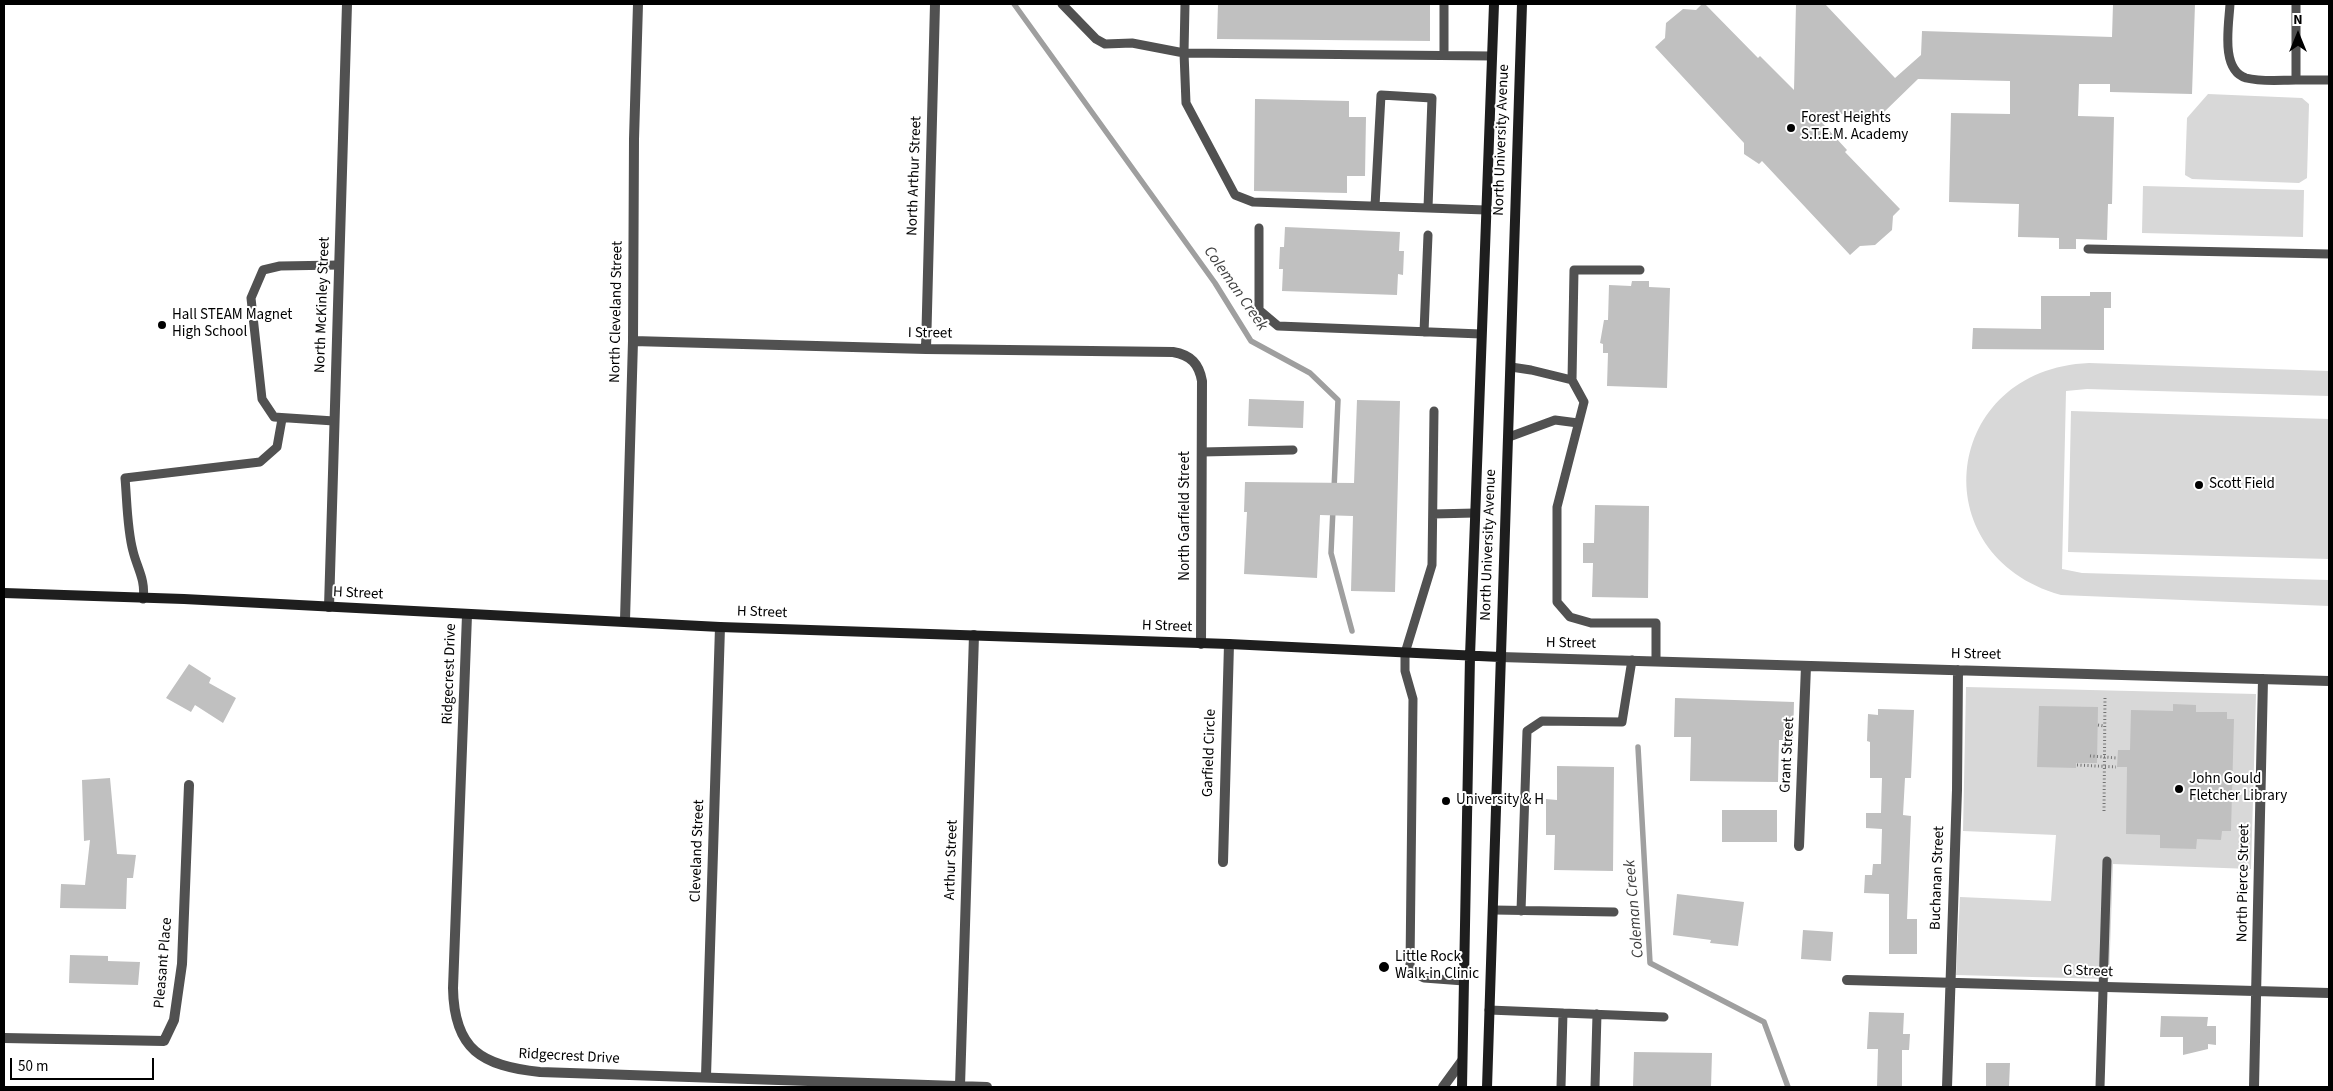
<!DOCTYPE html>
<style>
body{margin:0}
#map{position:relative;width:2333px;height:1091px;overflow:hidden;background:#fff;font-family:"Source Sans 3",sans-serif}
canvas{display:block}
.frame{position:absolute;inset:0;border:5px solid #000;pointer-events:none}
.north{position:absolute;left:2273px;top:10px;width:50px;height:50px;-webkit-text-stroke:4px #fff;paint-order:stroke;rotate:0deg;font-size:14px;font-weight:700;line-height:20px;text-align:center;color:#000}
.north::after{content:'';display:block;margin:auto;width:18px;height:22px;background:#000;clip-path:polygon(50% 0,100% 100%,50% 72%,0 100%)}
.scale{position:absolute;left:10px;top:1058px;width:144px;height:22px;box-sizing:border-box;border:2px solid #000;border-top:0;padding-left:6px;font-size:15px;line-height:18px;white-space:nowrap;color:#000;-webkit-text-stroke:4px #fff;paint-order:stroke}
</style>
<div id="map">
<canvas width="2333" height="1091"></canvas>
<div class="frame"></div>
<div class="north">N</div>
<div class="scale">50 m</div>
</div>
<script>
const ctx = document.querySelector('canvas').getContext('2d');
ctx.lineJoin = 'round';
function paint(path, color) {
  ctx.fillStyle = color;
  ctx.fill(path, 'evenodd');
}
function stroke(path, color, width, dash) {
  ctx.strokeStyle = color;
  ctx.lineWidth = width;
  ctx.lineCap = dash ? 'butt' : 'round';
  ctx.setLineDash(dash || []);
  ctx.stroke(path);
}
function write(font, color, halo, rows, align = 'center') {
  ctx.font = font + ' "Source Sans 3",sans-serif';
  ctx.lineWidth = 4;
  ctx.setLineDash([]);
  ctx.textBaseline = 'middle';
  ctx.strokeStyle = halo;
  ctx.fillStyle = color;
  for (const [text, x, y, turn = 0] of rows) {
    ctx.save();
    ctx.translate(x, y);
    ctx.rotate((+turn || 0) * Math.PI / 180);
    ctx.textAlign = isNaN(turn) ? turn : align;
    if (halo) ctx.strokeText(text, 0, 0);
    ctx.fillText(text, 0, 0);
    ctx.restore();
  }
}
paint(new Path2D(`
 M2208,94L2302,98L2309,104L2307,178L2299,183L2192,179L2185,175L2187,118Z
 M2143,186L2304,190L2303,237L2142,233Z
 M2089,363L2329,371V396L2087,389L2066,391L2062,569L2082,573L2329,580V606L2061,595C1920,555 1943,369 2089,363Z
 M2071,411L2329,419V559L2068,552Z
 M1966,687L2256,694L2251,869L2113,864L2109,979L1956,975L1960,897L2051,901L2056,835L1963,831Z`), '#d8d8d8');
stroke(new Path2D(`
 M1014,4L1215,283L1251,341L1310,373L1338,400L1334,489
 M1333,509L1331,553L1352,631
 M1638,747L1650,963L1764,1022L1788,1087`), '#9f9f9f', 5.5);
paint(new Path2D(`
 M1218,4H1430V41L1217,39Z
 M1702,4H1705L1758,58L1760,56L1794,90L1796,4H1825L1895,78L1921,55L1922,31L2112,37L2113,4H2195L2192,94L2110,92V84H2079L2078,116L2114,117L2112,204H2108L2107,240L2076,239V249H2059V238L2018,237L2019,204L1949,202L1951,113L2010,114V81L1918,79L1882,114H1814L1847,150L1845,152L1900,209L1893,216L1892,230L1875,245L1860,246L1850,255L1762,161L1759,164L1744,154V143L1655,47L1665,38L1666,23L1683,9L1696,10Z
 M1255,99L1349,101V117H1366L1365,176H1347V193L1254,191Z
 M1285,227L1400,232L1399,251H1404L1403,275L1398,274L1397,295L1282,291L1283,269H1279L1280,247H1284Z
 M1632,281H1649V287L1670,288L1667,388L1607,386L1608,353H1603V344L1600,343L1604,320H1608L1609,285L1631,286Z
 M2090,292H2111V308H2104V350L1972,349L1973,328L2041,329V296H2090Z
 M1249,399L1304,401L1303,428L1248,426Z
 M1357,400L1400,401L1395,592L1351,591L1353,516L1320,515L1317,578L1244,574L1247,512H1244L1245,482L1354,483Z
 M1595,505L1649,506L1648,598L1592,597L1593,563H1583V543H1594Z
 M189,664L211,678L209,683L236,698L223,723L195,705L191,712L166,698Z
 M1675,698L1794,702L1793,740H1779L1778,782L1690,781L1691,737H1674Z
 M2173,704L2196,705V712H2227V719H2234L2231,831H2222L2221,840L2197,839L2196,849L2160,848V835L2126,834L2127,767H2117L2118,750H2130L2131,710L2173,711Z
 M2039,706L2098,707L2097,763H2076V768L2037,767Z
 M1878,709L1914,710L1911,778H1905L1903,815L1911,816L1907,919H1917V954H1889V894L1864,893L1865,875H1872L1873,864H1881L1882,829L1866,828V813H1881L1882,778H1870V742L1867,741L1868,714L1878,715Z
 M1557,766L1614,767L1613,871L1554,870L1555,835H1546V799L1557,800Z
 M110,778L117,854L136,855L133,878H127L126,909L60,908L61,884L85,885L90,840L84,841L82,780Z
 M1722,810H1777V842H1722Z
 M1677,894L1744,902L1738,946L1710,943L1711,940L1673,935Z
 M1803,930L1833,932L1831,961L1801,959Z
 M70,955L108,956V961L140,962L138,985L69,983Z
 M1869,1012L1904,1013L1903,1034H1910L1909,1050H1902V1087H1877L1878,1049H1867Z
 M2161,1016L2208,1017L2207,1026H2216V1045L2208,1044V1049L2183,1055V1037H2160Z
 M1634,1052L1712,1053L1711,1087H1633Z
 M1986,1063H2010L2009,1087H1986Z`), '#c0c0c0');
stroke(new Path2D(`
 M2098,725L2104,726
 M2090,756L2117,758
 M2077,765L2116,767
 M2104,811L2105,696`), '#737373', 3, [1, 2.5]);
stroke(new Path2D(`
 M1062,4L1096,39L1105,44L1132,43L1184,53L1186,103L1235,195L1253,202L1486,210
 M1185,4L1184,53L1492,56
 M2230,4C2229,24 2220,70 2246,78C2262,82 2280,80 2296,80V4
 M1444,55V4
 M2296,80H2329
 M1375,206L1381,95L1432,98L1428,208
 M1259,228V310L1278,326L1481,334
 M2088,249L2329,254
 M1640,270H1574L1572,380L1584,402L1557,507V602L1570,617L1591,623H1656V661
 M1424,332L1428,235
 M1511,367L1531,370L1572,380
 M1434,411L1432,565L1405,653V671L1413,699L1410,966L1412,972L1424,978L1464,981
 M334,421L274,417L262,399L251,298L263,270L280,266L339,265
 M1509,437L1555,420L1578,423
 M1202,452L1293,450
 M1433,514L1475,513
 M143,599C146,580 137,568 133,551C127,529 127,500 125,478L260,462L277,447L282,419
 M1494,910L1614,912
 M1521,911L1527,731L1542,721L1622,722L1632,660
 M1489,1010L1563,1013
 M1561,1087L1563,1013L1664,1017
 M1595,1087L1597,1014
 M2100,1087L2107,861`), '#515151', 9);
stroke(new Path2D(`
 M633,341L926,349L1173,352C1191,355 1199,364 1202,381L1201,644
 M926,349L935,4
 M329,607L347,4
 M467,615L453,988C454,1050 482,1066 540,1072L987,1087
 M625,620L633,341L634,139L638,4
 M1500,657L2329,681
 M1799,846L1806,666
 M1223,862L1229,644
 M1847,980L2329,993
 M4,1038L164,1041L174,1020L182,964L189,785
 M706,1076L720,627
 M960,1086L974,635
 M1443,1087L1462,1061
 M1947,1087L1957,790L1958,670
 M2254,1087L2263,679`), '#515151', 10);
stroke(new Path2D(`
 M4,593L184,599L720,627L1229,644L1500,657
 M1462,1087L1470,656L1494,4
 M1487,1087L1522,4`), '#1e1e1e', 10);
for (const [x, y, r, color] of [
 [1791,128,5,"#000"],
 [162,325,5,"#000"],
 [2199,485,5,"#000"],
 [2179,789,5,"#000"],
 [1446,801,5,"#000"],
 [1384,967,6,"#000"]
]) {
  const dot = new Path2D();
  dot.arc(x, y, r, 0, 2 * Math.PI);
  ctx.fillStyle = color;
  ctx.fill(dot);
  stroke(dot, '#fff', 2);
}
write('15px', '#000', '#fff', [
 ["Forest Heights",1801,119],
 ["S.T.E.M. Academy",1801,136],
 ["Hall STEAM Magnet",172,316],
 ["High School",172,333],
 ["Scott Field",2209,485],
 ["John Gould",2189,780],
 ["Fletcher Library",2189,797],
 ["University & H",1456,801],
 ["Little Rock",1395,958],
 ["Walk-in Clinic",1395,975]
], 'left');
write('15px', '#000', '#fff', [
 ["North University Avenue",1502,140,-88],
 ["North Arthur Street",915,176,-88],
 ["North McKinley Street",323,305,-88],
 ["North Cleveland Street",617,312,-89],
 ["I Street",930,334,1],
 ["North Garfield Street",1186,516,-90],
 ["North University Avenue",1489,545,-88],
 ["H Street",358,594,3],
 ["H Street",762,613,2],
 ["H Street",1167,627,2],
 ["H Street",1571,644,1],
 ["H Street",1976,655,1],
 ["Ridgecrest Drive",450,674,-88],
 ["Garfield Circle",1210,753,-88],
 ["Grant Street",1788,755,-87],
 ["Cleveland Street",698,851,-88],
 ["Arthur Street",952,860,-88],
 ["Buchanan Street",1938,878,-88],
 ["North Pierce Street",2244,883,-89],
 ["Pleasant Place",164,963,-85],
 ["G Street",2088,972,2],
 ["Ridgecrest Drive",569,1057,3]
]);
write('italic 16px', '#404040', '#fff', [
 ["Coleman Creek",1235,289,55],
 ["Coleman Creek",1635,909,-95]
]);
</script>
